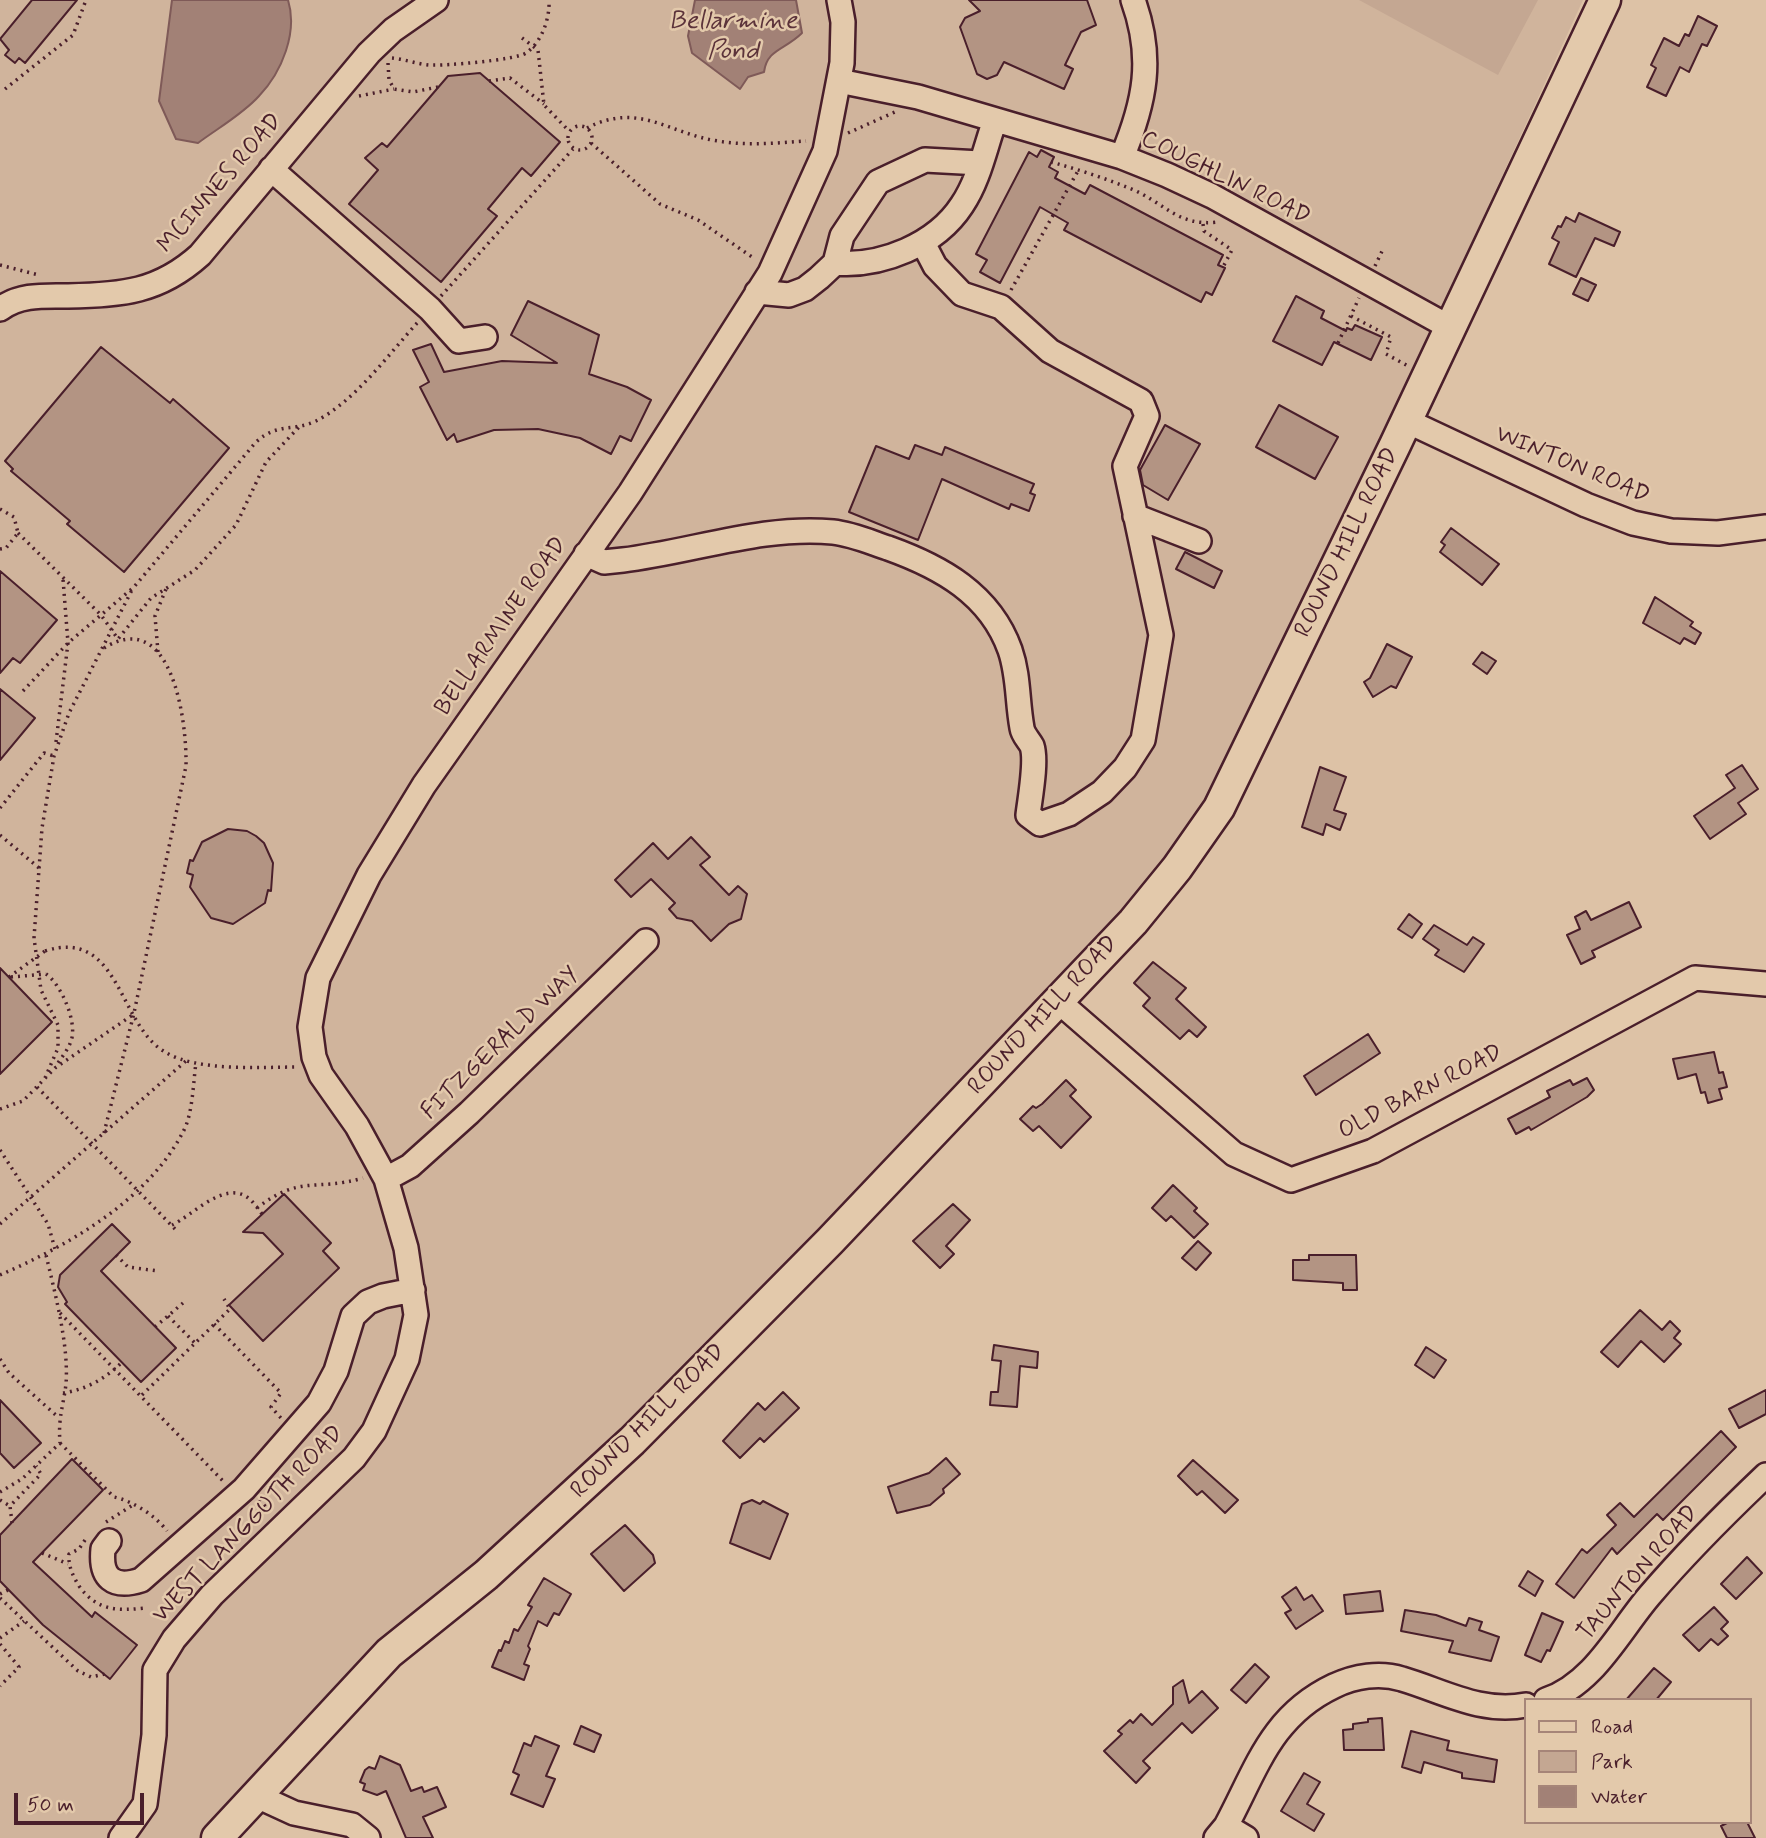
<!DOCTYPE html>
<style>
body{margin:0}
#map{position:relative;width:1766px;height:1838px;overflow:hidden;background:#ddc2a6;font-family:Mynerve,sans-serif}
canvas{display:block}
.legend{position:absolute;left:1524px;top:1698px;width:228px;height:126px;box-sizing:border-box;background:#e3c9ab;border:2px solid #a68578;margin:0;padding:9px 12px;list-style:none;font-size:21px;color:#4a1f2b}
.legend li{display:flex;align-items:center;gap:14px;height:35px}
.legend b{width:35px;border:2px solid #a68578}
.scale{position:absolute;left:14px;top:1793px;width:130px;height:32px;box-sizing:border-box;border:4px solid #4a1f2b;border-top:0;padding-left:9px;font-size:21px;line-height:24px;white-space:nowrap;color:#4a1f2b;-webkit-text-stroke:5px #e3c9ab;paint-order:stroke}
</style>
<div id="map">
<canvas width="1766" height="1838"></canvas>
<ul class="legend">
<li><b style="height:9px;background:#e3c9ab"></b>Road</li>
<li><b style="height:19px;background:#c4a792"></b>Park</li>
<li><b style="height:19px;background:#a28176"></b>Water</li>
</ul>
<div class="scale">50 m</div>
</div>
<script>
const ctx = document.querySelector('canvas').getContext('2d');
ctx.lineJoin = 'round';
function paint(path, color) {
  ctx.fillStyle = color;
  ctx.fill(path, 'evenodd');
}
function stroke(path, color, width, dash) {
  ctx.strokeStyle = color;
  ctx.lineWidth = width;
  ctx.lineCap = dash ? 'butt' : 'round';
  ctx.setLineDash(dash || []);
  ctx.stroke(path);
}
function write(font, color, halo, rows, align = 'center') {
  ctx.font = font + ' Mynerve,sans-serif';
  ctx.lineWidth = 5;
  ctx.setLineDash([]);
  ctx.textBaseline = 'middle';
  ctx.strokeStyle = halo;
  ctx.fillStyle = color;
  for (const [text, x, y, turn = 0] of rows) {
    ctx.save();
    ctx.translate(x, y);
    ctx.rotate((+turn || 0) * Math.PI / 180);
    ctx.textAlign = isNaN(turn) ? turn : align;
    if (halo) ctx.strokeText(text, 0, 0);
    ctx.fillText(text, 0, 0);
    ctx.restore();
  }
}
paint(new Path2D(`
 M0,0H1583L1291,635L1203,808L1142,893L923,1134L538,1513L386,1636L200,1838H0Z`), '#d0b49c');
paint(new Path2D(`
 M1359,0H1538L1498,75Z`), '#c4a792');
const water = new Path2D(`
 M172,0H288C298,32 282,72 259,96C243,114 218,128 198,143L176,139L159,101Z
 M695,0H796L802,33C785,50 767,49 764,72L748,77L740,89L692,53L688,36Z`);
paint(water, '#a28176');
stroke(water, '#7f5a58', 2);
const building = new Path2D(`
 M32,0H77L25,63L19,58L15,63L5,55L9,50L0,39Z
 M969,0H1087L1096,25L1081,32L1065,65L1073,69L1064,89L1004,62L997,75L987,79L977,74L960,27L965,18L980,11Z
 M1698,16L1717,26L1707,46L1702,44L1689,72L1680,67L1666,96L1647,87L1656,68L1651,65L1664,38L1679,46L1685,34L1689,36Z
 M480,73L560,142L531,176L522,168L488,209L497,216L441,282L349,204L378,170L365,158L382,143L387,147L448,76Z
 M1041,150L1054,157L1049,167L1058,172L1055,178L1085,194L1090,185L1223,255L1218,265L1225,268L1212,295L1206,292L1201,302L1064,230L1068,223L1040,207L1000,283L980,272L987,260L976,254L1029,152L1037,157Z
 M1579,213L1620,232L1614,246L1595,238L1576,277L1549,264L1559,242L1552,238L1558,226L1561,227L1566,217L1575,222Z
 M1581,278L1596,285L1588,301L1573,294Z
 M1296,296L1324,311L1321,318L1346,331L1347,328L1352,330L1355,325L1382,337L1371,360L1334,342L1322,365L1273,341Z
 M528,301L599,335L589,374L627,387L651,400L631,441L620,436L611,454L580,438L538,429L494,430L457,442L454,434L447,440L420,387L429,382L413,350L431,344L444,372L502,361L557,363L511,335Z
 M101,347L170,403L173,399L229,448L124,572L67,524L70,521L11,471L13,469L5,461Z
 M1279,405L1338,437L1315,479L1256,447Z
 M1165,425L1200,444L1168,500L1143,485L1140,470Z
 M915,445L942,455L945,447L1034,484L1030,493L1035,495L1029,511L1011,504L1009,509L942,479L918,540L849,512L876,446L909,459Z
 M1451,528L1499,564L1482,585L1440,552L1445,545L1441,542Z
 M1185,552L1222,571L1214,588L1176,569Z
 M0,571L57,620L20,663L13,658L0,673Z
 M1655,597L1693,622L1690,626L1701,633L1695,644L1684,638L1680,644L1643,623Z
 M1387,644L1412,657L1396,688L1391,686L1373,697L1364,682L1370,678Z
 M1482,652L1496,661L1487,674L1473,664Z
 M0,689L35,718L0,760Z
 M1742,765L1758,789L1738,803L1746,814L1710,839L1694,816L1735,788L1726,775Z
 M1320,767L1346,777L1334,810L1346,814L1340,830L1326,824L1323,835L1302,827Z
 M228,829L247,831L256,836L264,843L273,863L271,891L268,890L265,903L233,924L211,918L190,887L193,875L187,873L190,860L193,861L202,842Z
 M691,837L710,857L700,865L729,895L738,886L747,894L741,919L729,924L711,941L692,921L677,918L669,909L675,903L651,879L631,897L615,880L653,843L668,859Z
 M1629,902L1641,927L1592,951L1595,957L1581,964L1567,935L1580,929L1575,917L1586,911L1591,920Z
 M1409,914L1422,924L1412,938L1398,929Z
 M1434,925L1467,945L1473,937L1484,944L1464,972L1435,955L1439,950L1423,939Z
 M1153,962L1186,988L1176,999L1206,1027L1197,1037L1189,1030L1180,1039L1143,1006L1150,998L1134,983Z
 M0,968L52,1022L0,1074Z
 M1368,1034L1380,1053L1316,1095L1304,1076Z
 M1714,1052L1719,1073L1723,1072L1727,1087L1719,1089L1722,1099L1708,1103L1705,1092L1701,1093L1696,1074L1678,1079L1673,1059Z
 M1587,1078L1594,1090L1587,1097L1531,1130L1529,1127L1516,1134L1508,1119L1550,1097L1547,1091L1570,1080L1573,1085Z
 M1066,1080L1076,1090L1070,1096L1091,1117L1061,1148L1039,1126L1033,1131L1020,1119L1033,1106L1036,1108L1042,1104Z
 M1173,1185L1197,1208L1194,1211L1208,1224L1194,1238L1171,1216L1166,1221L1152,1208Z
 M284,1194L331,1243L323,1251L339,1268L263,1341L229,1305L283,1254L263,1233L243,1232Z
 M953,1204L970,1220L946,1246L954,1254L940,1268L913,1241Z
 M112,1224L130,1242L101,1271L176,1348L141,1382L65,1304L67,1302L58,1287L60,1275Z
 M1198,1241L1211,1253L1196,1270L1182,1258Z
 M1309,1255H1356L1357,1290H1343V1283L1293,1280V1260H1309Z
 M1640,1310L1662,1330L1670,1321L1680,1331L1674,1338L1681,1344L1664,1362L1641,1341L1618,1367L1601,1352Z
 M994,1345L1038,1352L1037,1368L1020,1366L1017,1407L990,1405L991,1392H998L1001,1361L992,1360Z
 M1426,1347L1446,1360L1434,1378L1415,1365Z
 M1766,1390V1414L1739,1428L1729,1409Z
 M783,1392L799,1408L764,1442L760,1438L740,1458L723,1441L758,1403L765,1410Z
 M0,1400L41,1443L14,1468L0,1453Z
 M1721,1431L1736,1447L1663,1520L1657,1514L1617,1554L1612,1548L1574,1598L1556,1584L1582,1549L1587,1553L1616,1525L1607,1515L1620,1503L1634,1517Z
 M946,1458L960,1474L943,1489L944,1493L930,1505L897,1513L888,1487L929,1473Z
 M72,1459L103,1490L33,1562L92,1617L95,1612L137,1645L110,1679L43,1625L0,1581V1535Z
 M1193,1460L1238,1500L1225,1513L1202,1491L1197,1495L1178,1476Z
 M752,1500L760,1504L763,1501L788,1514L770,1559L730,1543L742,1504Z
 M625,1525L653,1555L655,1563L624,1591L591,1554Z
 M1747,1557L1762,1573L1736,1599L1721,1584Z
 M1528,1571L1543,1581L1535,1596L1519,1586Z
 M544,1578L571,1594L559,1615L554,1613L547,1626L538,1621L528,1646L530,1649L524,1664L529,1666L524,1680L492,1667L499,1650L501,1651L505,1641L509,1643L514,1629L518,1631L532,1607L528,1605Z
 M1296,1587L1304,1600L1312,1595L1323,1611L1296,1629L1285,1613L1291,1610L1282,1597Z
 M1380,1591L1383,1611L1346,1614L1344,1595Z
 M1714,1607L1728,1622L1721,1629L1728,1636L1718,1645L1711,1639L1699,1651L1683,1635Z
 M1405,1610L1436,1615L1466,1626L1469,1618L1482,1622L1479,1630L1499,1637L1491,1661L1449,1652L1453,1641L1401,1631Z
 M1542,1613L1563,1622L1550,1651L1547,1650L1541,1662L1525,1655Z
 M1255,1664L1269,1677L1246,1703L1231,1690Z
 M1654,1668L1671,1682L1656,1700H1626Z
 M1183,1680L1189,1703L1202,1691L1218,1708L1192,1733L1182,1723L1143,1761L1150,1768L1136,1783L1104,1751L1122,1734L1118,1731L1130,1720L1133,1723L1141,1714L1152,1725L1173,1704V1687Z
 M1382,1718L1384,1750H1344L1343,1730L1353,1729V1724L1368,1722V1719Z
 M581,1726L601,1735L594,1752L574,1744Z
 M1411,1731L1449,1741L1447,1750L1497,1760L1494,1782L1462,1778V1773L1424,1762L1421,1773L1402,1767Z
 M535,1736L559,1746L546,1776L555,1779L543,1807L511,1794L519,1775L513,1772L524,1743L531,1746Z
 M380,1756L400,1765L411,1791L422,1787L424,1792L437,1787L446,1807L423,1817L433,1838H406L386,1791L377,1795L363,1790L365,1784L360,1782L365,1770L369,1767L375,1769Z
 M1304,1773L1320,1782L1307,1804L1324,1814L1314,1831L1281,1811Z
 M1729,1822H1747L1755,1838H1727L1721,1826Z`);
paint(building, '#b39483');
stroke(building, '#4a1f2b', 2);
const minor = new Path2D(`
 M839,81L918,97L1122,157L1167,175L1212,196L1451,328
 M1122,157C1145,102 1154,58 1133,0
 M271,169L430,309L459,341L485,337
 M835,263C881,267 936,245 962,205C979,180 985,148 995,120
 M757,292L789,295L805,289L819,278L835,263L842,236L878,182L925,160L980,163
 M0,309C20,294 44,296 68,296C122,295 159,292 200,255L369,53L393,30L436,0
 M1407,421L1586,505L1633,523L1671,531L1718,533L1766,527
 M1135,516L1199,541
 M586,554L604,562L623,560C691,552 764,525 833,532C852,534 870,542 888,548C941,567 990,594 1010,650C1019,676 1017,701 1022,728C1023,735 1029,740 1032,746C1037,761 1030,798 1028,815L1040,824L1069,814L1102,792L1125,768L1143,740L1161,635L1125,466L1147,416L1141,401L1050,351L1001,307L962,294L935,266L923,243
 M1058,1001L1234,1154L1291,1180L1373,1151L1695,978L1766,984
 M386,1179L410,1166L469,1113L646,941
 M109,1541L103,1549C100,1578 113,1589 141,1580L244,1489L319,1403L336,1371L353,1316L368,1302L383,1296L413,1290
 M1546,1700C1594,1684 1619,1631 1650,1595C1686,1553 1726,1513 1766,1475
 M257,1796L294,1813L352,1825L368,1838
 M1226,1826L1246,1838
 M121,1838L145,1804L154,1735L155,1670L174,1639L212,1595L354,1458L374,1431L407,1359L416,1315L406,1248L386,1179L357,1126L321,1075L314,1057L310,1027L318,978L369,875L424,785L630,493L770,273L825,151L842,63L843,22L839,0
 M1216,1838L1226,1826C1257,1768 1271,1716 1334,1686C1355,1676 1380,1672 1402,1679C1443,1691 1481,1714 1526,1705`);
const major = new Path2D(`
 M217,1838L389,1653L486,1575L632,1441L830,1241L1133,922L1177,868L1219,808L1395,445L1605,0`);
stroke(minor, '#4a1f2b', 28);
stroke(major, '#4a1f2b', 35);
stroke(new Path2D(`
 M522,38L538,50L544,105L569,131
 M392,58C404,59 417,64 429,65C444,66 516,60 526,53C542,42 550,18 549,0
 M388,63L389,80L394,89L413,92L438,87
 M489,81L510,78L544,104
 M5,89L73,35L86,0
 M359,96L394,89
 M568 138a12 12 0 1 1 24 0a12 12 0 1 1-24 0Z
 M587,128C639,101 669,134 718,141C747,146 777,143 806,141
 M848,133L895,112
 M591,143L660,204L698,220L755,259
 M1051,162C1077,169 1104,178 1129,188C1163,201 1177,227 1217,222
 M1203,224L1204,231L1232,250L1223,267
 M0,265L39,275
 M1375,266L1384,247
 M1011,290L1079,169
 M441,296L573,149
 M1351,316L1391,337L1386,354L1408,366
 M1338,343L1359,298
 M0,509L14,517L18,533L6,548L0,549
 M18,533L101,615L118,639L151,598L195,570L236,525L266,462L300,426
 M158,652L155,616L166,589
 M23,691L68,643L134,587L256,442C278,422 293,432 316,421C355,401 388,355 418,322
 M56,742L68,643L63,579
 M0,808L44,753L54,756
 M0,835L39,868
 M45,951C120,927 118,1025 165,1052C198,1072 260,1067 298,1067
 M46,974C61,984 78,1023 71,1041C68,1050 61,1058 56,1066
 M45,1078L58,1048V1025L41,990L34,938L42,828L54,756L69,713L133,588
 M37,1087L175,1229
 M0,1109L23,1101L55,1068L134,1014
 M104,1133L134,1013L186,766C187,721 172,606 104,648
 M0,1150L48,1224L55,1249
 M257,1208C301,1174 315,1192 363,1178
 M0,1224L187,1060
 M172,1225C192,1216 223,1181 247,1197C253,1201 258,1209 262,1214
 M116,1255L128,1267L158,1271
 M0,1275C69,1245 147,1201 183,1132C193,1114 193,1083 196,1063
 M60,1313L224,1482
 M168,1316L195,1343
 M214,1324L281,1393L271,1407L281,1418
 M155,1327L183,1303
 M0,1359L9,1373L58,1417
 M63,1393C85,1390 107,1378 122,1362
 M142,1395L230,1309L224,1299
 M60,1443L114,1497C133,1501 156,1516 167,1531
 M0,1492L22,1479L60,1443C58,1417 63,1408 66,1384C69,1346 55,1293 46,1255
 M0,1500L10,1506
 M259,1500L271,1512
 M106,1522L133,1505
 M12,1523L10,1506L41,1474L36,1466
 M85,1540L79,1549L69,1554C68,1566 73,1576 79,1586C97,1611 117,1611 145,1608
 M42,1553L68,1564
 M0,1594L8,1590
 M0,1598L78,1671L91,1677L105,1674
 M0,1638L24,1621
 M0,1644L19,1667L0,1686`), '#4a1f2b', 3.5, [2, 5]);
stroke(minor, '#e3c9ab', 23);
stroke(major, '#e3c9ab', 30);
stroke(new Path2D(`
 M9,977L45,951
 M11,977L46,974`), '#4a1f2b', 3.5, [2, 5]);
write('24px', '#4a1f2b', '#e3c9ab', [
 ["COUGHLIN ROAD",1225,179,26],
 ["MCINNES ROAD",221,184,-49],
 ["WINTON ROAD",1572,466,23],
 ["ROUND HILL ROAD",1348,543,-64],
 ["BELLARMINE ROAD",502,627,-55],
 ["ROUND HILL ROAD",1044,1016,-47],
 ["FITZGERALD WAY",501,1044,-44],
 ["OLD BARN ROAD",1421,1093,-27],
 ["ROUND HILL ROAD",649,1422,-45],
 ["WEST LANGGUTH ROAD",249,1525,-46],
 ["TAUNTON ROAD",1639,1574,-49]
]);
write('italic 26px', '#5c333a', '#e3c9ab', [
 ["Bellarmine",733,23],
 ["Pond",733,53]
]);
</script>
